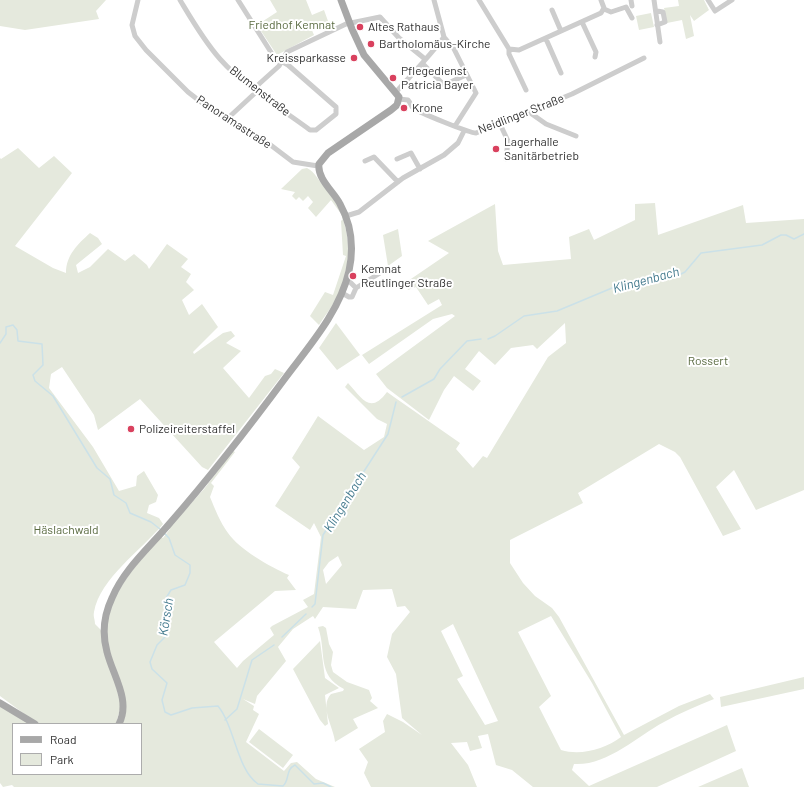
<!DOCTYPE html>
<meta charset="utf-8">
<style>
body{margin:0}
#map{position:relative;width:804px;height:787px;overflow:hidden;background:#fff;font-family:Barlow,sans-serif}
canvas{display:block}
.legend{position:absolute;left:12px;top:723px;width:130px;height:52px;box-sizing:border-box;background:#fff;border:1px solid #acacac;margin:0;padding:5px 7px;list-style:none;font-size:12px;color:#303030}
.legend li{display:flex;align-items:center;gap:8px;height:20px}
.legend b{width:20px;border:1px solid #acacac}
</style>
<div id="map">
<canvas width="804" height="787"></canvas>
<ul class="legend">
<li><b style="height:5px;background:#a8a8a8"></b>Road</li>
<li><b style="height:11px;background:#e5e9dd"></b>Park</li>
</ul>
</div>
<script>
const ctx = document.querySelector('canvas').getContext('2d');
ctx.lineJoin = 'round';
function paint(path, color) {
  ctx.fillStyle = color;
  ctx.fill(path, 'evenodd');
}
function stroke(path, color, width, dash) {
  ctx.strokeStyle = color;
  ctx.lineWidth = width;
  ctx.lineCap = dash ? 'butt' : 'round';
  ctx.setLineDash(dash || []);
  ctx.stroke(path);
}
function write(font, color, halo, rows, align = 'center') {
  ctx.font = font + ' Barlow,sans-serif';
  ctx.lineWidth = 4;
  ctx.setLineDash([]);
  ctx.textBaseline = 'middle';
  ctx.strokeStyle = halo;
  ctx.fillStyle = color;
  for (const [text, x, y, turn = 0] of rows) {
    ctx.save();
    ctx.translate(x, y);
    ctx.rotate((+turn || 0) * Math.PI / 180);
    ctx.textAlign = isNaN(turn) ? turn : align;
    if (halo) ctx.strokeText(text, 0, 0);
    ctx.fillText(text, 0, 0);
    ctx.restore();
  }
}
paint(new Path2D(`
 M0,0H106L96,11L99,19L25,30L0,26Z
 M270,0H306L312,15L324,10L328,21L311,28L314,35L277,55L257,25L277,12Z
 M678,0H704L709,10L694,21L690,15L694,36L686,39L682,20L667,23L664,8L679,6Z
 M651,13L654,27L639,30L636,16Z
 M18,148L39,168L54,156L72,173L15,246L53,268L66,273C66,255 78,244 90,233L98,238L102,244L76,265L78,273L90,267L108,249L125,261L134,254L147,265L149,269L167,244L188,259L181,267L191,274L186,282L194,290L182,300L189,315L202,304L218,327L193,352L194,354L223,333L231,331L235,336L226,343L241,351L223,368L249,398L265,376L271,374L275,369L284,373L208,470L202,467L140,399L98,430L94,415L62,367L51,374L49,388L93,447L119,491L136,486L137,476L144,471L158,495L156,502L149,505L147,513L159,518L163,524C142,550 100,578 94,612C93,617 95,619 95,624L101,630L121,705L116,724H38L0,696V158L1,159Z
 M307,168C315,172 319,181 325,188C352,219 355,263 336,299C331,308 324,317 319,325L310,316L325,292L333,295L346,256L343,255L341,221L344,218L331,200L316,217L308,208L313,202L308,196L303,201L299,197L296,200L292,196L295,192L281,189L302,169Z
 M655,203L658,235L743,205L746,223L804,219V490L756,510L734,470L716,487L741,529L723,536L680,457L675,452L659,444L578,493L583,503L510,540V563L523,583L535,596L552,608L559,617L624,735L679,706L710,694L714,699C697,706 680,713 664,722C636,737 607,766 574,764L572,770L589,786L727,725L736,751L657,787H533L512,770L496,765L488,734L478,736L482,748L470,751L467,742L451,743L468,765L477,787H371L364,773L368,762L359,749L385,732L383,721L387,714L403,722L422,735L402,718L396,674L387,657L392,634L410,612L405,606L397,607L392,589L363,590L356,609L323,607L315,619L313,616L293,629L278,647L286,661L257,696L255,704L243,699L254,706L253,710L259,714L246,742L284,771L291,763L297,762L316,779L335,787H14L12,785L3,787L0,783V705L31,724H13V774H141V724H122C127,709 120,695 117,679C113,665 107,649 107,634C107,595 136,565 161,537L163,538L170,529L169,528L204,489L233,451L235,452L211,483L214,486L210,497C215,509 220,522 228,533C239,549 270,567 289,575L287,578L296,590L275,591L214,642L237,668L243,661L274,635L270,628L272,626L308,607L303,600L314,594L321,537L314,523L310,530L275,506L300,467L292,458L318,416L364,450L384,437L387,424L377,419L345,387L348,383C362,398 370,415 387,392L394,397L460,443L456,449L473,468L483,456L487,458L548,357L566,343L565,323L537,349L533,345L511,348L495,365L479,351L465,369L481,381L473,391L454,376L444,390L429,420L387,388L376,374L455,316L452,314L433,319L369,364L362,355L442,305L439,299L428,305L416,287L408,290L405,283L449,253L428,241L495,204L498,251L503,265L571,259L569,237L589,229L594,240L635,220V204ZM338,556L342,565L326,584L323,570L329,562ZM551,616L592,683L621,737C605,749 581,756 561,750L539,707L551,696L518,632ZM453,624L498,721L485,725L457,679L463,676L441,631Z
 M398,229L402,256L388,266L383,235Z
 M336,323L360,355L337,370L319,348Z
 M323,626L326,628L329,644L333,652L331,665L333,672L347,682L369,690L372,698L370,701L378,708L353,719L358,728L335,742C334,728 319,707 331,694L343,691L344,689C316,675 327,652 318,627Z
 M320,641L325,678L339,688L325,695L328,724L325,726L320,720L293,669Z
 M804,677V689L721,707L720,697Z
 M259,729L293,755L283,768L249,742Z
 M742,768L749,787H698Z`), '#e5e9dd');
stroke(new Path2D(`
 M488,339L495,336L524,316L557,311L624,283L681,274L685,272L701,253L762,245L781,235H786L794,239L804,234
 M0,343L6,334V327L13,325L17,330L18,341L42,344L43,365L33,375L35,381L53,396L97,468L110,479L114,495L126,503L130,513L151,522L160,529
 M402,397L434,379L440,369L467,341L481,339
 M164,533L169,538L175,555L190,565V573L185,585L171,590L166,598L167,621L165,637L157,645L150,662L152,669L167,683L162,700L165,712L171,715L192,708L218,706C235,727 237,770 258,784L283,786C290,780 285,770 295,765L314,784L323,783L331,787
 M312,607L315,604L323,535L388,434L396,402
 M282,637L306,614
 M225,720L237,709L252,660L274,645`), '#cbe1e8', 1.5);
stroke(new Path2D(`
 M138,0L132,25L135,36L146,50L188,92L210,109L264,140L293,162L318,166
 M180,0C192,20 204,41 220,59C245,87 279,107 310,130H316L336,114V107L288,65L274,57L238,0
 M434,0L444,37L454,49L476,93L455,126
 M479,0L509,49V54L526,90
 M631,0L632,6
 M654,0L660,42
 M708,0L715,11L732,0
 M604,9L611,12L626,7L632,18
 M552,10L561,31
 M657,11L663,12L665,22L657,25
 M582,22L596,52L595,57
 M546,39L561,73
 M509,49L519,50L601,13L604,8L601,0
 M423,64L444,85L466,75
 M396,92C413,73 429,57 444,37
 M399,99L408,100C410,102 411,106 413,108C418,112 469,133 476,133L572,94L644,58
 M529,112L546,124L576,136
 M227,119L254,94L259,84L279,66L287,52L346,24L380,17L399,38L425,59
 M500,124L508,141L506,159
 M397,159L411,153L420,169
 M365,161L374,157L398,182
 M346,216L359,212L403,178L444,155L458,143L464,131
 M347,279L356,288
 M342,293L349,297H352L356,288L388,268`), '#cdcdcd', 5);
stroke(new Path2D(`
 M0,703L35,724
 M119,724C131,700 113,676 107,652C102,634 104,615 112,598C124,569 150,547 170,523C211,476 249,427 286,377C310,345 340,311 349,271C354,248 351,224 340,204C334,192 317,179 319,164L328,153L391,110L397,105L399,97L364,55L352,29L341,0`), '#a8a8a8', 7);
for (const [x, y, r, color] of [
 [360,27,4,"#d9415e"],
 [371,44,4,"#d9415e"],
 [354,58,4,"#d9415e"],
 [393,78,4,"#d9415e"],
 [404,108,4,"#d9415e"],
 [496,149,4,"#d9415e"],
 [353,276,4,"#d9415e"],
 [131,429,4,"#d9415e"]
]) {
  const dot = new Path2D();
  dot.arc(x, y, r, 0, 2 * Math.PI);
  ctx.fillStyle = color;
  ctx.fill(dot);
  stroke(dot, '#fff', 1.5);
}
write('12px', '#596a40', '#fff', [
 ["Friedhof Kemnat",292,25],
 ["Rossert",708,361],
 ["Häslachwald",66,530]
]);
write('12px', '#303030', '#fff', [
 ["Altes Rathaus",368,27],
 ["Bartholomäus-Kirche",379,44],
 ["Kreissparkasse",346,58,"right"],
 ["Pflegedienst",401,71],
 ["Patricia Bayer",401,85],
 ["Krone",412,108],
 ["Lagerhalle",504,142],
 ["Sanitärbetrieb",504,156],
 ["Kemnat",361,269],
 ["Reutlinger Straße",361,283],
 ["Polizeireiterstaffel",139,429]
], 'left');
write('12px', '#303030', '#fff', [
 ["Blumenstraße",260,91,38],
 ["Neidlinger Straße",521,114,-21],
 ["Panoramastraße",234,122,33]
]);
write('italic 13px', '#437a8e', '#fff', [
 ["Klingenbach",646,280,-15],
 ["Klingenbach",345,502,-58],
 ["Körsch",166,617,-81]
]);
</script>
